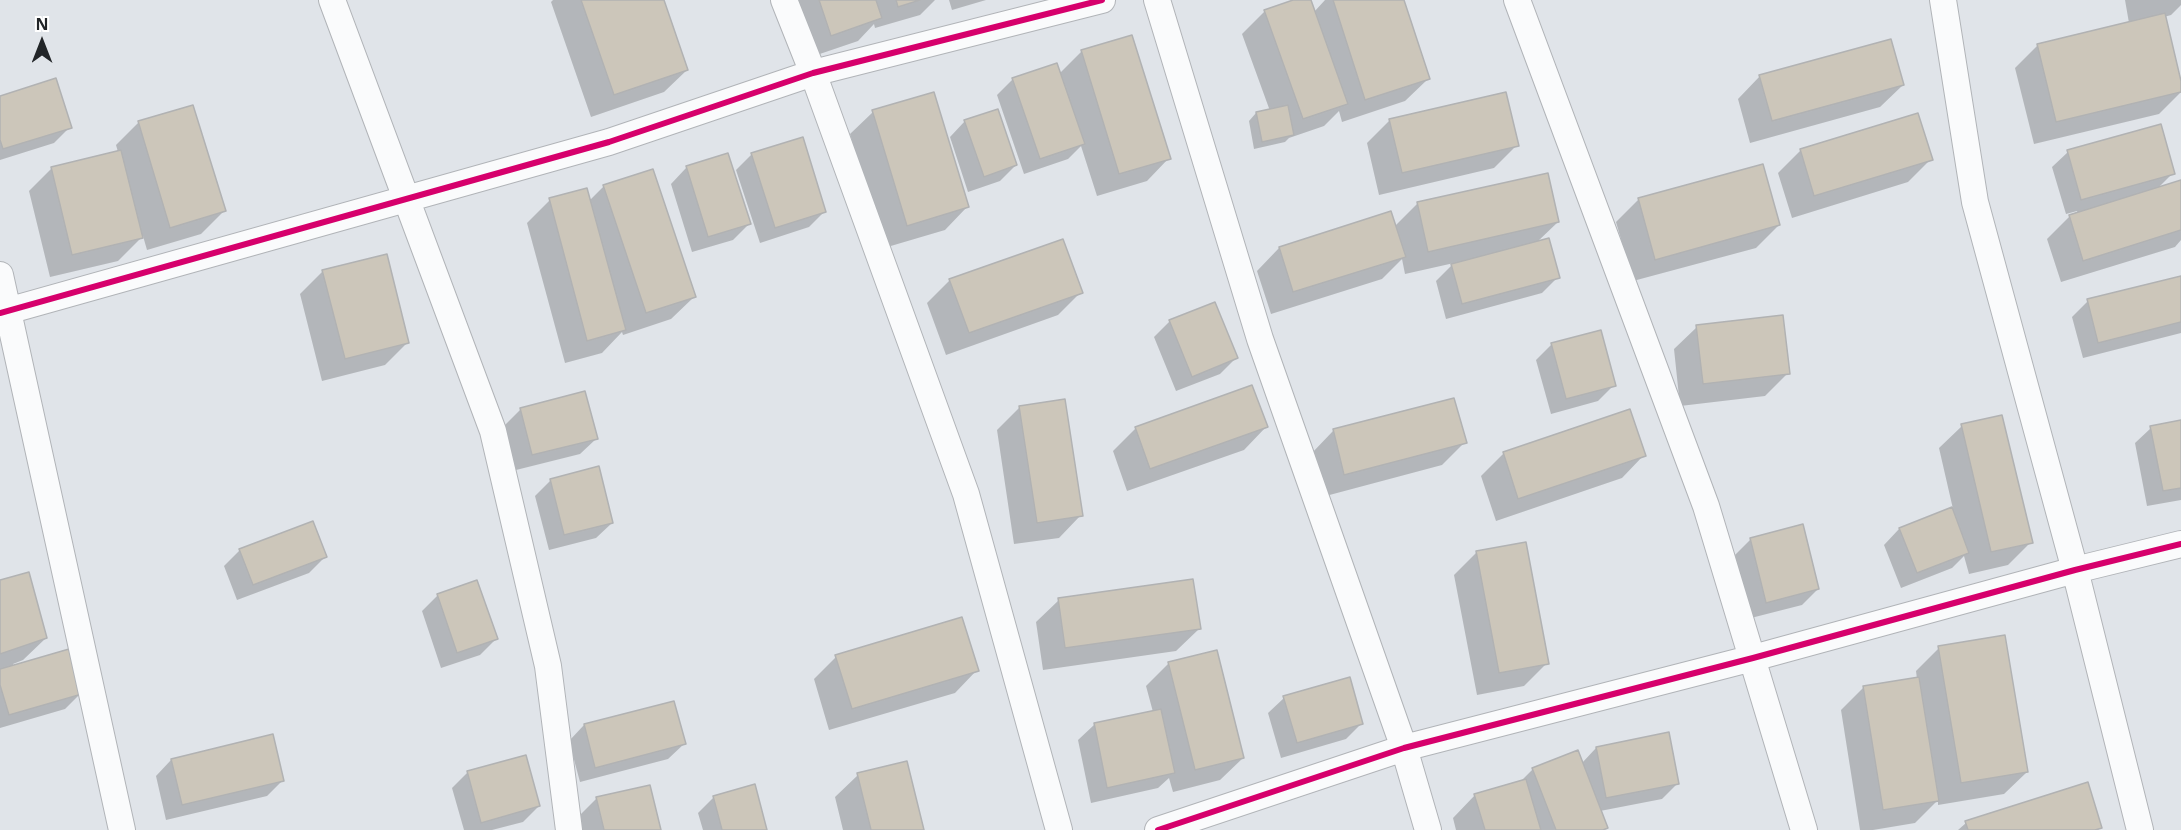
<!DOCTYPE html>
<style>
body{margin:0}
#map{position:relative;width:2181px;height:830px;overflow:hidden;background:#e0e4e9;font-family:"Open Sans",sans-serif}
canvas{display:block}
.north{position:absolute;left:12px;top:12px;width:60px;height:60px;-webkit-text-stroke:4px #fff;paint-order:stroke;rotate:0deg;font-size:16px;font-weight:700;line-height:24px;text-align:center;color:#222528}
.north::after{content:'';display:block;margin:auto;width:21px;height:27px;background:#222528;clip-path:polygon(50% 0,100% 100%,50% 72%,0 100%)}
</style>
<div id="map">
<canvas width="2181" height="830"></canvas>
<div class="north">N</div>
</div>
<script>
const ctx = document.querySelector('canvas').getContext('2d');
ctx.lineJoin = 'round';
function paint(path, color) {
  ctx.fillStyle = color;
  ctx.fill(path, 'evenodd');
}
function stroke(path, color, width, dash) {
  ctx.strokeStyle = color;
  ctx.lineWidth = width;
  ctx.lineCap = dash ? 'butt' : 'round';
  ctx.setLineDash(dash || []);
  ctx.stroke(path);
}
paint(new Path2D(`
 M553,0H663L687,70L664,92L591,117L551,2Z
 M789,0H935L920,15L875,28L874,24L858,41L808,58Z
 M949,0H986L952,10Z
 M1297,0H1309L1314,12L1325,0H1403L1428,79L1405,101L1342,122L1339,111L1324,126L1289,138L1285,142L1254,149L1249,121L1256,113L1270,111L1242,34L1265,11Z
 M2125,0H2181V5L2171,15L2164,17L2181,92L2159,114L2034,144L2015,68L2038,45L2129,23Z
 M1131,37L1169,158L1147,181L1097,196L1081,146L1068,159L1024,174L997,95L1013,79L1059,74L1081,52Z
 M1760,76L1903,85L1880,107L1750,143L1738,99Z
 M1505,94L1517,145L1494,168L1379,195L1367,143L1389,121Z
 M0,97L70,127L54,143L0,160Z
 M873,112L967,207L945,230L884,248L850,134Z
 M965,121L1016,165L1000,181L968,192L950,137Z
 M139,122L224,211L201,234L147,250L143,236L118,261L50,277L29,191L52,168L118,152L116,145Z
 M1801,150L1931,159L1908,182L1792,218L1778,173Z
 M2068,152L2173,173L2157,189L2181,182V240L2175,247L2061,282L2047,239L2069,217L2078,214L2077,211L2066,214L2052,167Z
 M752,154L825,211L809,227L760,243L736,170Z
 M727,155L749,224L733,240L692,252L671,184L686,168Z
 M604,186L694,297L671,319L623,335L622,332L602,353L565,363L527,223L550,200L589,201Z
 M1639,199L1779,225L1756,248L1633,281L1616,222Z
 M1417,204L1558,222L1536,243L1558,277L1542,293L1446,319L1436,281L1454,263L1405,274L1402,259L1382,279L1271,314L1257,271L1279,248L1395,226Z
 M323,271L407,343L385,365L322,381L300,294Z
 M2181,277V333L2083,358L2072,317L2088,301Z
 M950,280L1081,292L1058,315L946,355L927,303Z
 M1170,321L1236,358L1220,374L1176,391L1154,337Z
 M1697,327L1788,373L1765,396L1680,406L1674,349Z
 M1552,344L1614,385L1598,401L1551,414L1536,360Z
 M1453,399L1465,442L1442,465L1322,497L1311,454L1333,431Z
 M1020,407L1081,515L1059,538L1014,544L997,430Z
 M521,409L596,439L580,454L516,470L505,425Z
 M1629,411L1644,455L1622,478L1496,521L1481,476L1503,454Z
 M2181,422V500L2147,506L2135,443L2151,428Z
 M1962,426L2031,542L2008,565L1969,574L1964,556L1952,568L1901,588L1884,545L1899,529L1953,509L1939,448Z
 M1266,427L1244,450L1127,491L1113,451L1136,428Z
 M551,480L612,523L596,538L549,550L535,496Z
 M1751,539L1818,589L1802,605L1751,618L1735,555Z
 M240,550L325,557L309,573L237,600L224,566Z
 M1476,553L1547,663L1524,686L1477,695L1454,575Z
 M0,582L46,638L23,660L13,664L14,666L80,694L65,709L0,728Z
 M476,582L496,639L480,655L441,668L422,611L437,596Z
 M1059,600L1199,629L1176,651L1043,670L1036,622Z
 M1939,648L2027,772L2004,794L1938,805V800L1915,823L1873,830H1860L1841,710L1863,688L1917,679L1916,671Z
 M836,657L977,670L955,693L829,730L814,679Z
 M1169,663L1243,758L1220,780L1173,792L1169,778L1158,788L1091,803L1078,740L1094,725L1153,712L1146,686Z
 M1284,698L1362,723L1346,739L1281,758L1268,713Z
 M584,725L684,744L668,759L580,782L569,741Z
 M1596,748L1678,783L1662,799L1600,811L1606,828L1604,830H1456L1453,818L1475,795L1520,782L1533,769L1582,763Z
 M171,760L282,781L267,796L166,820L156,776Z
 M468,772L539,806L523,822L492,830H464L452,788Z
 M858,775L923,830H843L835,797Z
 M714,797L766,830H703L698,813Z
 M597,798L659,830H577L574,821Z
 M1966,823L2101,827L2098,830H1958Z`), '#0003');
const building = new Path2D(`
 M581,0H664L688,70L614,95Z
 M819,0H876L882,18L831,36Z
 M896,0H920L898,7Z
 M1293,0H1311L1348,104L1303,119L1264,10Z
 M1333,0H1404L1430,79L1365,100Z
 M2165,13L2181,81V92L2056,122L2037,44Z
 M1132,35L1171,159L1119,174L1081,50Z
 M1891,39L1904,85L1772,121L1759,75Z
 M1057,63L1085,144L1040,159L1012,78Z
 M56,78L72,128L3,149L0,140V96Z
 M934,92L969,207L907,226L872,110Z
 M1506,92L1519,146L1402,173L1389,119Z
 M193,105L226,211L170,228L138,121Z
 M1288,105L1294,135L1262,142L1256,112Z
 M998,109L1017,165L984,177L964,120Z
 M1918,113L1933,160L1814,196L1800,149Z
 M2161,124L2175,174L2081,200L2067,150Z
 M803,137L826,212L775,228L751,153Z
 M121,150L143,238L72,255L51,167Z
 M728,153L751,224L708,237L686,166Z
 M1763,164L1780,225L1655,260L1638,198Z
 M653,169L696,297L646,313L603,185Z
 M1548,173L1559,222L1428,252L1417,202Z
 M2181,180V230L2083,261L2069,215Z
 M587,188L626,330L587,341L549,198Z
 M1391,211L1406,257L1293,292L1279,247Z
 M1549,238L1560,278L1462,304L1451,264Z
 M1063,239L1083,293L969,333L949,279Z
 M387,254L409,343L345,359L322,270Z
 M2181,276V322L2098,343L2087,299Z
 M1215,302L1238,358L1192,377L1169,320Z
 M1783,315L1790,374L1703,384L1696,325Z
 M1601,330L1616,386L1566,399L1551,343Z
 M1252,385L1268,427L1150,469L1135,427Z
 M585,391L598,439L532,455L520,408Z
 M1454,398L1467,443L1344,475L1333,429Z
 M1065,399L1083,516L1037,523L1019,406Z
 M1630,409L1646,456L1518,499L1503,452Z
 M2002,415L2033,543L1991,552L1961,424Z
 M2181,420V488L2163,491L2150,426Z
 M599,466L613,523L564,535L550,479Z
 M1952,507L1969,553L1917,573L1899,528Z
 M313,521L327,557L253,585L239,549Z
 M1803,524L1819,589L1766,603L1750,538Z
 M1526,542L1549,664L1499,673L1476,551Z
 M29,572L47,638L0,654V580Z
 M1193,579L1201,629L1065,648L1058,598Z
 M477,580L498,639L457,653L437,594Z
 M962,617L979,671L852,709L835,655Z
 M2005,635L2028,772L1961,783L1938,646Z
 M69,649L82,694L9,715L0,685V669Z
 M1217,650L1244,758L1195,770L1168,662Z
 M1350,677L1363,724L1297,743L1283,696Z
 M1919,677L1939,801L1883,810L1863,686Z
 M674,701L686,744L595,768L584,724Z
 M1161,709L1175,773L1107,788L1094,723Z
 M1669,732L1679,784L1606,798L1596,747Z
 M273,734L284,781L182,805L171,759Z
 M1578,750L1608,828L1603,830H1556L1532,768Z
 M526,755L540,806L481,823L467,771Z
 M907,761L924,830H871L857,773Z
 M1526,779L1541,830H1485L1474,794Z
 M2088,782L2102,828L2095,830H1968L1965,821Z
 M755,784L767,830H722L713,796Z
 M650,785L661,830H604L596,797Z`);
paint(building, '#ccc6ba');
stroke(building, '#b1b2b3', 1.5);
const minor = new Path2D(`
 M332,0L493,431L548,666L569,830
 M784,0L813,73L966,494L1059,830
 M1157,0L1260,339L1404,748L1428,830
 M1517,0L1706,506L1804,830
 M1943,0L1975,202L2075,570L2140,830
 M0,275L122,830
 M0,313L609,142L813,73L1102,0
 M1158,830L1404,748L1753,658L2075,570L2181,544`);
stroke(minor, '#b1b4b8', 28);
stroke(minor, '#fafbfc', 26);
stroke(new Path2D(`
 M0,313L609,142L813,73L1102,0
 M1158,830L1404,748L1753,658L2075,570L2181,544`), '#d6006c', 6);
</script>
